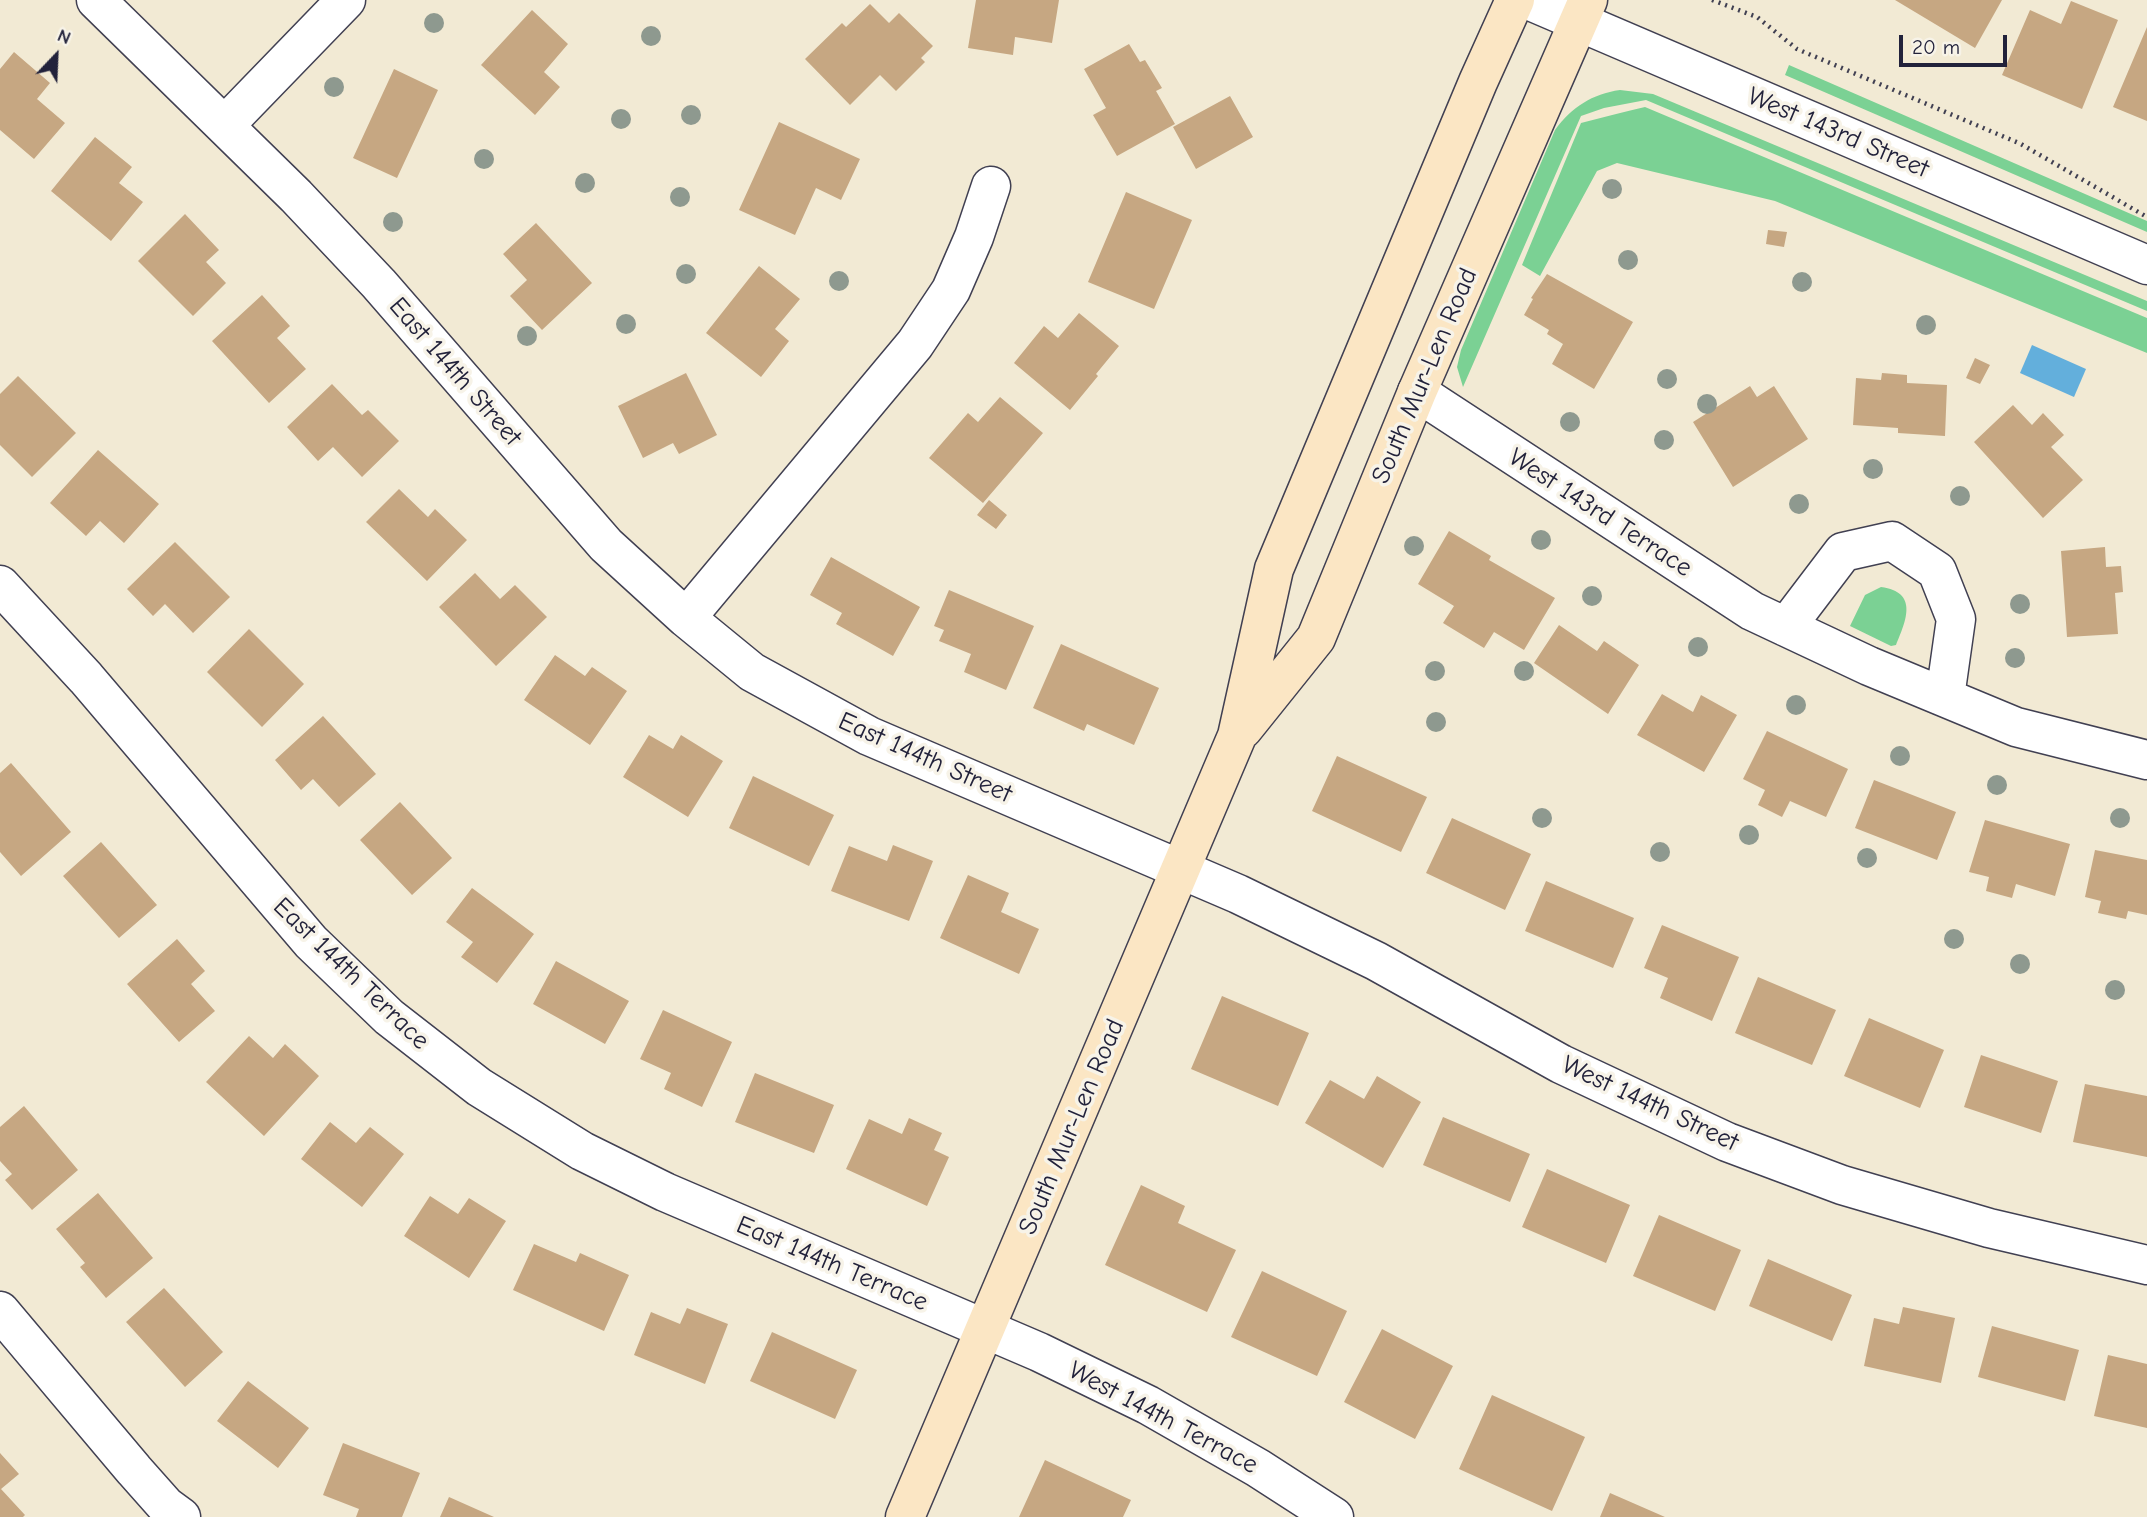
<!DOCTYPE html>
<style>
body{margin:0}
#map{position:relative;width:2147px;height:1517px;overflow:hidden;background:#f2ead4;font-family:"Comic Neue",sans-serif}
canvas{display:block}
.north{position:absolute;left:21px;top:21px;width:70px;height:70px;-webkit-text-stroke:5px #f7f3e8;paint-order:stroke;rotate:23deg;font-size:19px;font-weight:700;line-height:28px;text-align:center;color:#22223b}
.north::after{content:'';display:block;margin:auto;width:24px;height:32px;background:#22223b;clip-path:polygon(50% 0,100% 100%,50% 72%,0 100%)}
.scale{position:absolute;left:1899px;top:35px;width:108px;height:32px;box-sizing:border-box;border:4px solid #22223b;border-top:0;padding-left:9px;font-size:21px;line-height:24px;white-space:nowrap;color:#22223b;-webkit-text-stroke:5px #f7f3e8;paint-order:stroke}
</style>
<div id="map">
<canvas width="2147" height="1517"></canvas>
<div class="north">N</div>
<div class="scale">20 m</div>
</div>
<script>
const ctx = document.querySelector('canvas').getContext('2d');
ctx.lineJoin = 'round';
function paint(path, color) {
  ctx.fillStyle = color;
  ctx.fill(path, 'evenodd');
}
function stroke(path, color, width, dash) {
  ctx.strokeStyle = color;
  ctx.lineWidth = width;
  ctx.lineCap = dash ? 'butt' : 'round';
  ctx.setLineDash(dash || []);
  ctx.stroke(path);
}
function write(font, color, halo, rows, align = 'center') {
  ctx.font = font + ' "Comic Neue",sans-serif';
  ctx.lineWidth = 7;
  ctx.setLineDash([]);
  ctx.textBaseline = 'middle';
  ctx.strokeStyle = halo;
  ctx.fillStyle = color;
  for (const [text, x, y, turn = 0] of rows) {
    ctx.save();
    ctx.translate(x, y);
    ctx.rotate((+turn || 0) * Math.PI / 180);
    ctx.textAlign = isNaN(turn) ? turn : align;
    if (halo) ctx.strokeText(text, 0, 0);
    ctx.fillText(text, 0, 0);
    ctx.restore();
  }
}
paint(new Path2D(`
 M1789,65L2147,221V232L1785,75Z
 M1620,90L1653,94L2147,301V311L1646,100L1604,108L1581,116L1463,387L1457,367L1461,350L1555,130C1572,107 1592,94 1620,90Z
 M1645,107L2147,318V353L1775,201L1617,163L1597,171L1540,276L1522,265L1581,123C1602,118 1622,112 1645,107Z
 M1881,587C1919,592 1906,621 1896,645L1891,646L1850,626L1865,595Z`), '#7bd194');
paint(new Path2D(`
 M2032,345L2086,369L2074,397L2020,373Z`), '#63afdc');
paint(new Path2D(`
 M976,0H1059L1052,43L1015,37L1013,55L968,48Z
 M1895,0H2002L1975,48Z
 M2071,1L2118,20L2082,109L2002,75L2030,10L2061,24Z
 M870,4L889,23L899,13L933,46L921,58L925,62L896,91L880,75L850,105L805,59L842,23L846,27Z
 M532,10L568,44L544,72L560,87L535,115L481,65Z
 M2147,27V121L2113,107Z
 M1129,44L1140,62L1145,60L1162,88L1156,91L1175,124L1117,156L1093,115L1106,108L1084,69Z
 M14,52L50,83L37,99L65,123L34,159L0,130V69Z
 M394,69L438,90L397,178L353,158Z
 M1230,96L1253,137L1196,169L1173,127Z
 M779,122L860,159L841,200L816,188L795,235L739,210Z
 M95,137L132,167L119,183L143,202L111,241L51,191Z
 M1126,192L1192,220L1154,309L1088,282Z
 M185,214L219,250L206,262L226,283L193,316L138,261Z
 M536,223L592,283L542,330L510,296L527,280L503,254Z
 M1768,230L1787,232L1784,247L1766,244Z
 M759,266L800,299L775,329L789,341L761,377L706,333Z
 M1547,274L1633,322L1594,389L1552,364L1563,344L1547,334L1549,330L1524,315L1533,299L1531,298Z
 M262,295L290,326L277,338L306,369L269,403L212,341Z
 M1079,313L1119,346L1096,374L1098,376L1070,410L1014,363L1044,326L1058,338Z
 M1975,358L1990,365L1980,384L1966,378Z
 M686,373L717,435L679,454L673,443L643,458L618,406Z
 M1882,373L1907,375V383L1947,385L1945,436L1898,433V428L1853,425L1856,378L1881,380Z
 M18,376L76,433L32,477L0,445V394Z
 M332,384L362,415L368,410L399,441L362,477L333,447L318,461L287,427Z
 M1750,386L1757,397L1774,386L1808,439L1733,487L1693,422Z
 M1000,397L1043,433L983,503L929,458L968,413L978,422Z
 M2013,405L2032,425L2043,413L2064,435L2051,447L2083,480L2043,518L1974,442Z
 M98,450L159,504L124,543L100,521L86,536L50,503Z
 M399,489L428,517L435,509L467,540L427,581L366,522Z
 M989,500L1007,515L996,529L977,515Z
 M1449,531L1491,556L1489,560L1555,598L1524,650L1494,632L1484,648L1443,623L1454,606L1418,584Z
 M175,542L230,597L193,633L165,604L153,616L127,589Z
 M2105,547L2106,567L2121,566L2123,592L2115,593L2118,634L2067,637L2061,551Z
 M831,557L920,607L893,656L836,624L842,613L810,595Z
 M475,573L500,599L515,585L547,617L496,666L439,607Z
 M949,590L1034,626L1006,690L964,672L971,654L939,641L944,630L934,626Z
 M1559,625L1597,651L1604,641L1639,665L1608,714L1534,663Z
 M249,629L304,684L262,727L207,672Z
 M1061,644L1159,688L1134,745L1087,724L1084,731L1033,708Z
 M555,655L585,676L592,667L627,691L590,745L524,700Z
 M1662,694L1693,712L1701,695L1737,715L1704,772L1637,735Z
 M323,716L376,774L339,807L313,779L301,790L275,760Z
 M1767,731L1848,769L1826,817L1790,801L1782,817L1758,805L1765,790L1743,779Z
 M649,735L673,749L681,735L723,761L688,817L623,777Z
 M1337,756L1427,797L1401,852L1312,811Z
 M11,763L71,832L21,876L0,852V773Z
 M753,776L834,815L809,866L729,828Z
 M1874,780L1956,812L1937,860L1855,828Z
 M400,802L452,858L412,895L360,840Z
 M1452,818L1531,854L1505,910L1426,873Z
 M1985,820L2070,844L2055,896L2016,884L2012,898L1986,891L1989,877L1969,872Z
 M101,842L157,905L119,938L63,876Z
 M893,845L933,861L909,921L831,891L849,846L887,861Z
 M2095,850L2147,860V915L2128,911L2126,919L2098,913L2101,901L2085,897Z
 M968,875L1009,893L1001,912L1039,929L1019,974L940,938Z
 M1546,881L1634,918L1613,968L1525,931Z
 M472,888L534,934L497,983L461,957L473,942L446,922Z
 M1662,925L1739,957L1712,1021L1660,998L1668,978L1644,968Z
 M177,939L205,971L191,984L215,1011L179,1042L127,984Z
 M556,961L629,1001L605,1044L533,1004Z
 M1758,977L1836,1010L1812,1065L1735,1033Z
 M1222,996L1309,1033L1278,1106L1191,1069Z
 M663,1010L732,1042L702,1107L664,1089L671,1073L640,1059Z
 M1869,1018L1944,1050L1920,1108L1844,1076Z
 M249,1036L273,1058L285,1044L319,1076L264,1136L206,1082Z
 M1981,1055L2058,1081L2041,1133L1964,1107Z
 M755,1073L834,1105L814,1153L735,1122Z
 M1377,1076L1421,1102L1383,1168L1305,1123L1330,1080L1364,1099Z
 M2085,1084L2147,1096V1157L2073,1142Z
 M24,1106L78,1170L32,1210L5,1180L12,1174L0,1161V1127Z
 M1443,1117L1530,1154L1510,1202L1423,1165Z
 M909,1118L942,1133L934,1150L949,1157L927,1206L846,1169L869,1119L902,1134Z
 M330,1122L356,1143L370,1127L404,1154L362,1207L301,1159Z
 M1547,1169L1630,1205L1606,1263L1522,1227Z
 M1141,1185L1185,1206L1178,1223L1236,1250L1207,1312L1105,1265Z
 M98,1193L153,1258L106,1298L80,1267L85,1263L56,1229Z
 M430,1196L458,1214L469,1198L506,1221L469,1278L404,1236Z
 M1659,1215L1741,1250L1715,1311L1633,1276Z
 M534,1244L576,1262L580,1253L629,1275L604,1331L513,1290Z
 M1768,1259L1852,1295L1832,1341L1749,1306Z
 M1262,1271L1347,1311L1317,1376L1231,1337Z
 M164,1288L223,1352L185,1387L126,1322Z
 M1903,1307L1955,1318L1941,1383L1864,1366L1874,1318L1899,1324Z
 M687,1308L728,1324L705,1384L634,1355L651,1312L680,1324Z
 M1992,1326L2079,1350L2065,1401L1978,1377Z
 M1382,1329L1453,1366L1415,1439L1344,1402Z
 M772,1332L857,1370L835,1419L750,1381Z
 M2108,1355L2147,1364V1428L2094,1416Z
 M248,1381L309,1428L278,1468L217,1421Z
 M1492,1395L1585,1437L1552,1511L1459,1469Z
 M343,1443L420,1473L402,1517H356L359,1509L323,1495Z
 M0,1453L19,1474L1,1489L25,1515L23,1517H0Z
 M1045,1460L1131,1500L1123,1517H1019Z
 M1610,1493L1665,1517H1600Z
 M449,1497L494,1517H440Z`), '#c6a782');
const minor = new Path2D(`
 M96,0L296,196L379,284L606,545L686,618L752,672L869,736L1238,894L1376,961L1561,1064L1727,1142L1842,1185L1989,1228L2147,1265
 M225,125L346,0
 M1417,392L1752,611L1869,666L2016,727L2147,760
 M0,585L86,678L311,942L389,1017L479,1087L582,1151L665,1192L1039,1352L1148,1405L1258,1468L1334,1517
 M686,618L915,344L951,290L974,237L991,186
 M1786,627L1843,552L1892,541L1937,571L1956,619L1945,697
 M0,1311L134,1470L166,1506L181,1517`);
const tertiary = new Path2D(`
 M1528,0L2147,265`);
const secondary = new Path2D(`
 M1243,729L1316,638L1417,392L1588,0
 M905,1517L1237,736L1274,569L1478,82L1515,0`);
stroke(minor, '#414052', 41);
stroke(tertiary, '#414052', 41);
stroke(secondary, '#414052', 41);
stroke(new Path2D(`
 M1712,0L1757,17L1797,49L2021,144L2147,217`), '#414052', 4.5, [2, 5]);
stroke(minor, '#fff', 38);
stroke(tertiary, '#fff', 38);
stroke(secondary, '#fbe6c4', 38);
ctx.fillStyle = '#8e998f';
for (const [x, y] of [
 [434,23],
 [651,36],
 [334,87],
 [691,115],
 [621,119],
 [484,159],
 [585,183],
 [1612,189],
 [680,197],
 [393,222],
 [1628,260],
 [686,274],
 [839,281],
 [1802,282],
 [626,324],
 [1926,325],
 [527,336],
 [1667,379],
 [1707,404],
 [1570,422],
 [1664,440],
 [1873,469],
 [1960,496],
 [1799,504],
 [1541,540],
 [1414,546],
 [1592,596],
 [2020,604],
 [1698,647],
 [2015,658],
 [1435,671],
 [1524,671],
 [1796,705],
 [1436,722],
 [1900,756],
 [1997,785],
 [1542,818],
 [2120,818],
 [1749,835],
 [1660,852],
 [1867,858],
 [1954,939],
 [2020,964],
 [2115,990]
]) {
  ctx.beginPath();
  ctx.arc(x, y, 10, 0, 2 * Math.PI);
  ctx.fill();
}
write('26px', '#22223b', '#f7f3e8', [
 ["West 143rd Street",1838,133,23],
 ["East 144th Street",455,372,49],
 ["South Mur-Len Road",1425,376,-67],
 ["West 143rd Terrace",1600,513,33],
 ["East 144th Street",925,758,24],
 ["East 144th Terrace",351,974,44],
 ["West 144th Street",1650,1104,25],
 ["South Mur-Len Road",1072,1127,-67],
 ["East 144th Terrace",832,1264,23],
 ["West 144th Terrace",1163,1418,28]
]);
</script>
